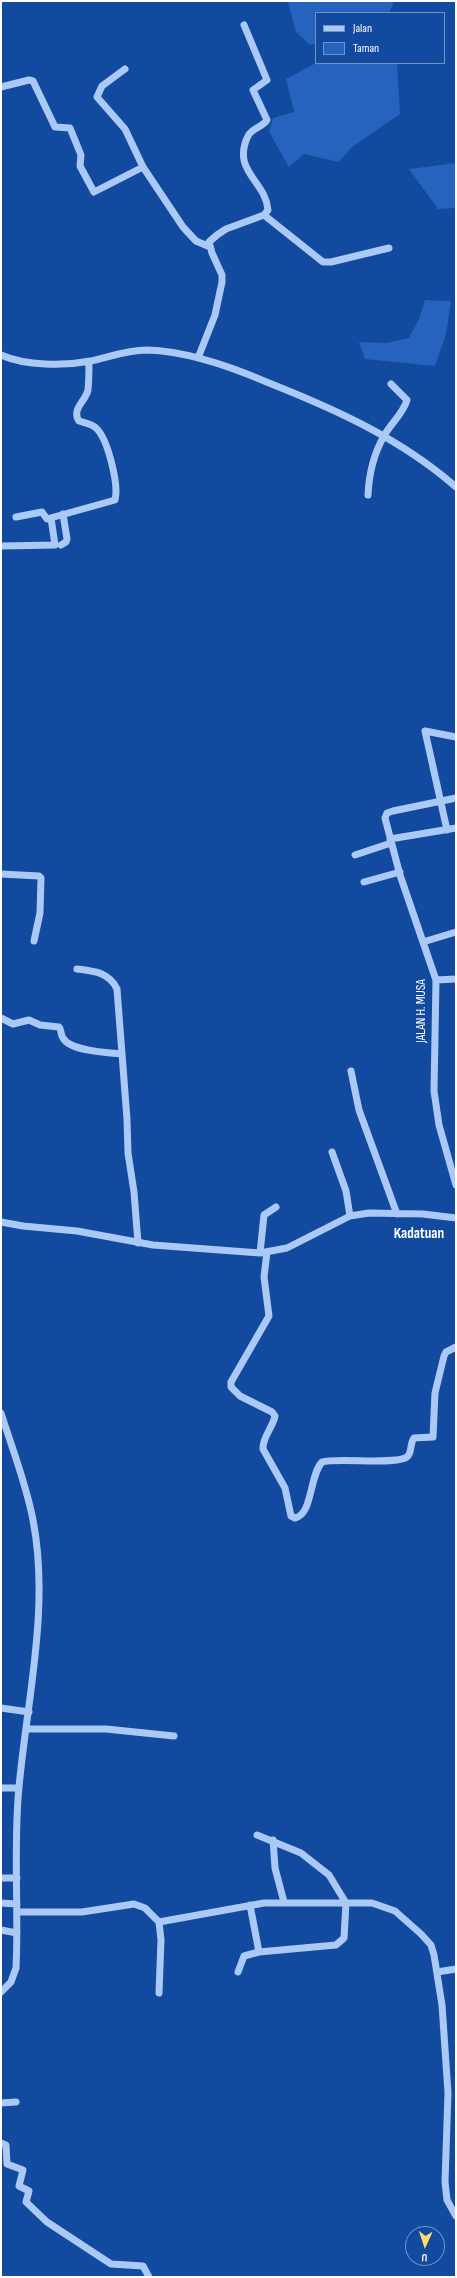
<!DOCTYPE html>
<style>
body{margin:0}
#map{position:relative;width:457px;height:2278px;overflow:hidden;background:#124aa0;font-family:"Sofia Sans Condensed",sans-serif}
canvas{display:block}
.frame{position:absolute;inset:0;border:2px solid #fff;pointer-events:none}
.legend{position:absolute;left:315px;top:12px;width:130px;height:52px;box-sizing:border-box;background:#124aa0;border:1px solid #7192c6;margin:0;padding:5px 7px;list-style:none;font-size:12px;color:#fff}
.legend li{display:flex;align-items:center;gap:8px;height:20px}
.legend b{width:20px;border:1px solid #7192c6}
.north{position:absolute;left:405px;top:2226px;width:40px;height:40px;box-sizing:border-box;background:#124aa0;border:1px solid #7192c6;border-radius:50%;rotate:183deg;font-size:11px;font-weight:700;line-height:16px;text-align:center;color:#fff}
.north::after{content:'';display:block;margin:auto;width:14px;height:18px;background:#ffdb6e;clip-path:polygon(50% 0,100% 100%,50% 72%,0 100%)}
</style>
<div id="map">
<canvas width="457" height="2278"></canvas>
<div class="frame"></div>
<ul class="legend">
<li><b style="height:5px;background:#aac9f5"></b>Jalan</li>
<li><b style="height:11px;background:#2563be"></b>Taman</li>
</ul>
<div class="north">U</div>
</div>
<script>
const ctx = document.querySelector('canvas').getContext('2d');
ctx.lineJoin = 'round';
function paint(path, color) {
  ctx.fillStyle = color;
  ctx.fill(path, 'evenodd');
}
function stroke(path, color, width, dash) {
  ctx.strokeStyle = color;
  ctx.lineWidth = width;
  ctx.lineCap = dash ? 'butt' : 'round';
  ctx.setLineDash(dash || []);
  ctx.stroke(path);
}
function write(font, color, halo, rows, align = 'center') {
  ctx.font = font + ' "Sofia Sans Condensed",sans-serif';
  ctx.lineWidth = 4;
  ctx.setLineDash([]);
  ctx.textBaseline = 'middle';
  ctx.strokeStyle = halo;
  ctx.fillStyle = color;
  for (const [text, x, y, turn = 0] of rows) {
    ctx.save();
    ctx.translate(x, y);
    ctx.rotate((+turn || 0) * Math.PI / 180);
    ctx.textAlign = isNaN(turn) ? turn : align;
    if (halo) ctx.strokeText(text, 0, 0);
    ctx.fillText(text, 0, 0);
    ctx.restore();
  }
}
paint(new Path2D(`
 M288,1H394L389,13H316V44L310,45L296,32Z
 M316,63H397L400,114L352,147L339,162L304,154L289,167L269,132L273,118L294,112L286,79Z
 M456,163V208L438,209L409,169Z
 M425,300L451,301L446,334L435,366L365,359L359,342L386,343L409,338L419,319Z`), '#2563be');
stroke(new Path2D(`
 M125,69L102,86L97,97L125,129L143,167L183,227L196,241L210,247
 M1,87L29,80L33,81L55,127L70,128L81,155L80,166L94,192L143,167
 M264,215L323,262H331L389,248
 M1,355C26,366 64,366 91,361C109,357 127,350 147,350C188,351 232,367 269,383C337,410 401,439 456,487
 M198,358L215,315L222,282V275L212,253L209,242L217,235L226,229L264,215L268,210C266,181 231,171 248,136C252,128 263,127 267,120L253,90L267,80L244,25
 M368,495C369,473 373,455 384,436C391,423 403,414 407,400L391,384
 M16,517L42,512L47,519L115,500C119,485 108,439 96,428C92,424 85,423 79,421C71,409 86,401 88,390C89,380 89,371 89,361
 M61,545L66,542L67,539L63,514
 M1,546L55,545L51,518
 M456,798L393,811L387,813L385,818L400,875L436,980L434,1091L439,1125L456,1185
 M447,830L425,731L456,737
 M390,839L456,828
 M355,855L391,843
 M1,874L39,876L41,878L40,913L34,941
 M364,882L400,872
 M423,942L456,932
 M77,969C93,971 109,972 117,989L127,1119L128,1153L134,1192L138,1243
 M436,980L456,979
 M1,1018L13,1024L29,1020L40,1025L59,1027C62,1030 60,1034 63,1038C70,1051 108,1053 122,1054
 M351,1071L359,1110L397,1214
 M332,1152L346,1191L350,1216
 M1,1222L23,1226L77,1231L153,1245L260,1253L287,1248L350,1216L369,1213L423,1214L456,1218
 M267,1252L264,1277L269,1316L231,1382V1387L240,1396L272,1412L275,1416C273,1427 262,1438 263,1449L285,1488L291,1516L295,1518C313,1514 309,1476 322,1462C337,1457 400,1466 408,1456C412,1451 410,1443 414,1438L433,1437L435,1393L444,1356L446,1352L456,1347
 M260,1253L264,1215L276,1207
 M1,1413C12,1448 26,1483 33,1520C50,1607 27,1700 19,1787C13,1847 19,1908 16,1968L11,1982L1,1992
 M1,1708L29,1712
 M27,1729H106L174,1736
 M1,1788H19
 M273,1840L275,1868L284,1902
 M1,1878H17
 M1,1903L17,1904
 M250,1905L259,1952L336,1945L344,1938L346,1903L329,1875L301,1853L257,1835
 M17,1912H82L134,1904L145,1908L159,1922L264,1903H372L395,1911L421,1934L431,1945L434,1955L442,2005L448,2093L445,2182L447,2200L456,2216
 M159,1922L161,1940L159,1993
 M1,1930L17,1933
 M238,1972L244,1956L259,1952
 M437,1972L456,1969
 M1,2103L16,2102
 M1,2143L6,2145L7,2164L23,2170L19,2186L29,2191L26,2202L47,2222L111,2264L143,2266L149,2277`), '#aac9f5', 7);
write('13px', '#fff', '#124aa0', [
 ["JALAN H. MUSA",422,1011,-90]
]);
write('bold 15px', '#fff', '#124aa0', [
 ["Kadatuan",419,1234]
]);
</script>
